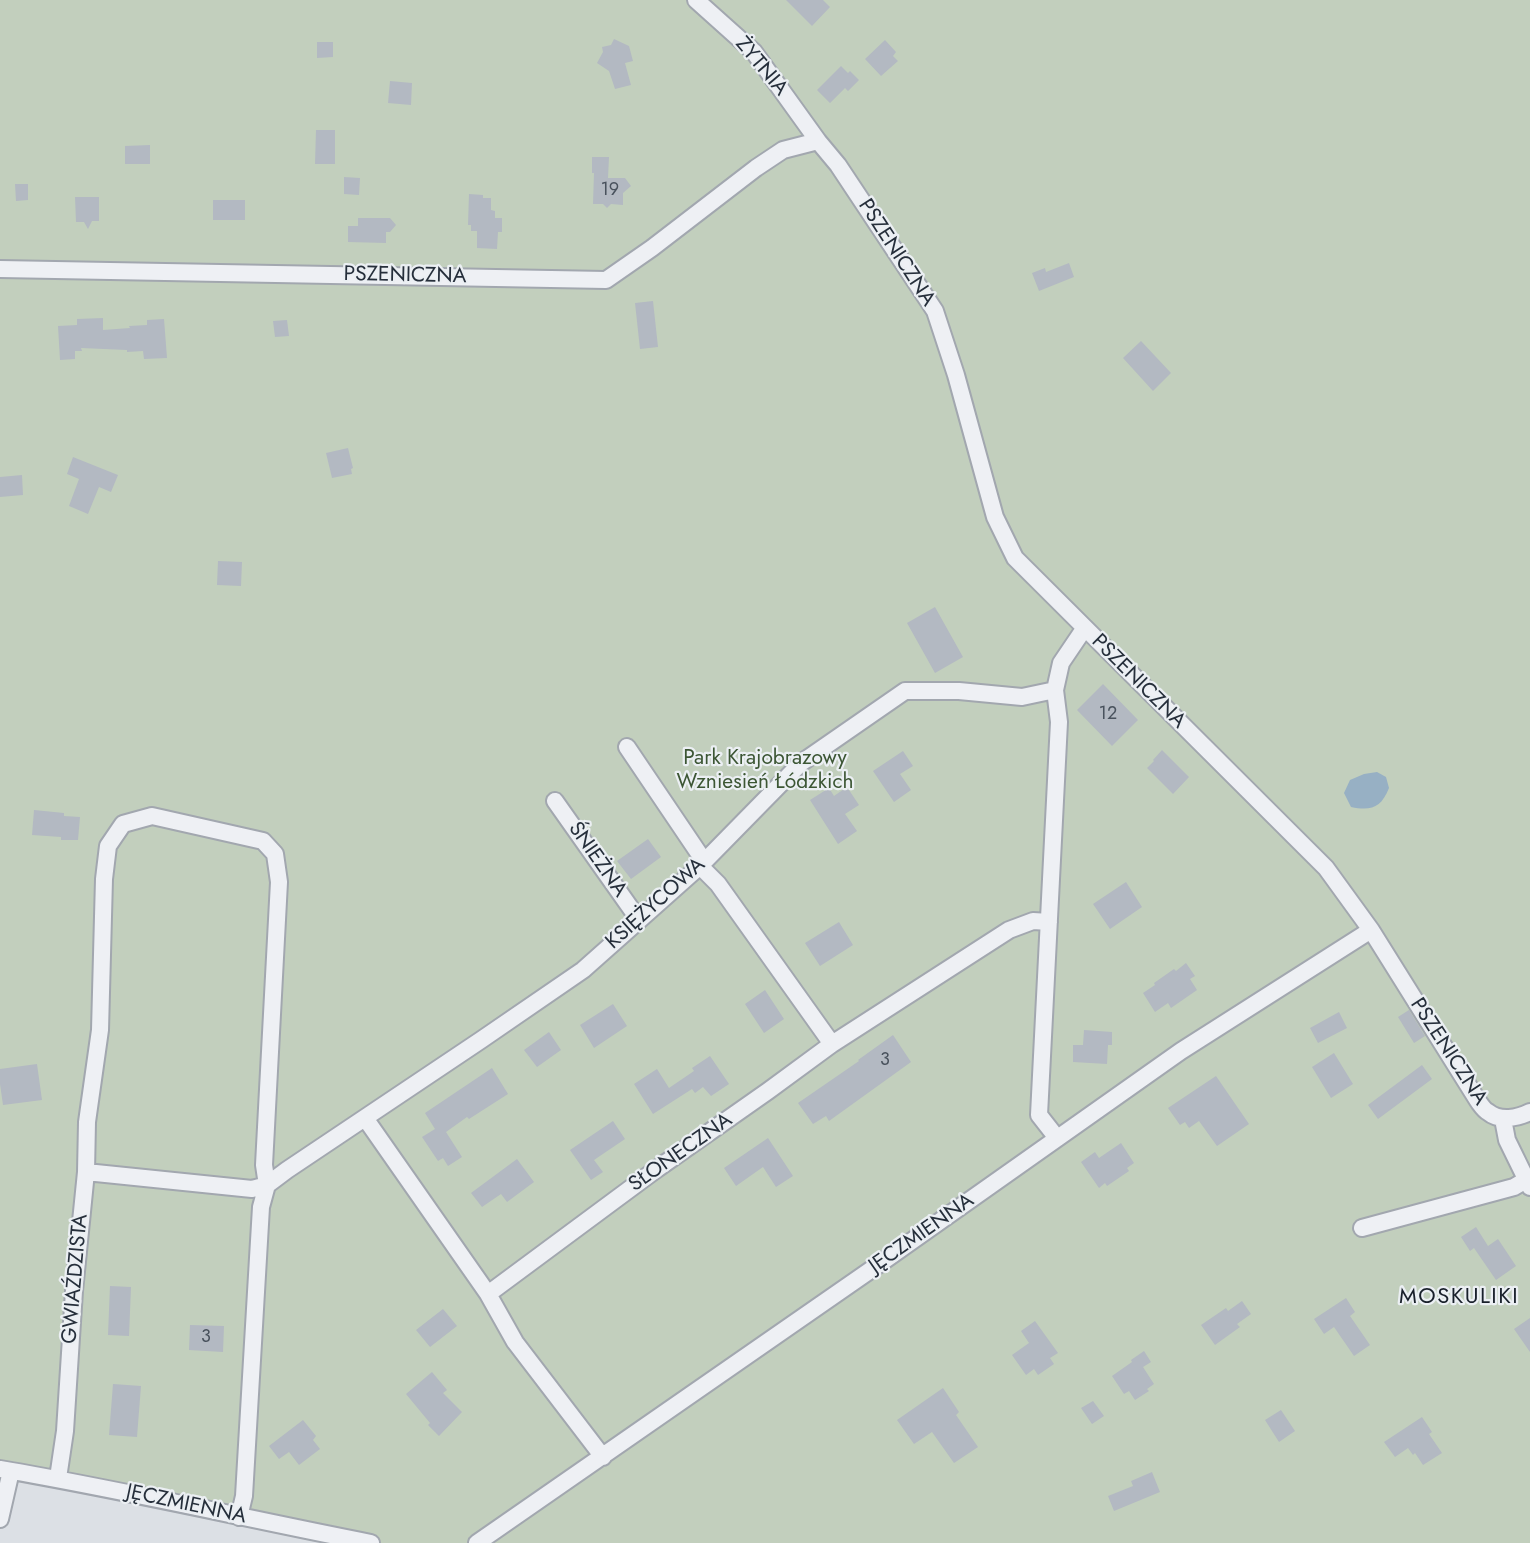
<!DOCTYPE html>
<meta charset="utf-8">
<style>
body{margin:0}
canvas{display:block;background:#dce0e5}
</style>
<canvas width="1530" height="1543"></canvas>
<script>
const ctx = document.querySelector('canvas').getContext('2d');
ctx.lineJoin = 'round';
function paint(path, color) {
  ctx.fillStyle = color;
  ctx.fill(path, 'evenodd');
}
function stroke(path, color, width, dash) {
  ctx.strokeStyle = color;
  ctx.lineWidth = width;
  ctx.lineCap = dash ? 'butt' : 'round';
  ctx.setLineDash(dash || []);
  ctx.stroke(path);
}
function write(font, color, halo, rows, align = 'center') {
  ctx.font = font + ' Jost,sans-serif';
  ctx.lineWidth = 4.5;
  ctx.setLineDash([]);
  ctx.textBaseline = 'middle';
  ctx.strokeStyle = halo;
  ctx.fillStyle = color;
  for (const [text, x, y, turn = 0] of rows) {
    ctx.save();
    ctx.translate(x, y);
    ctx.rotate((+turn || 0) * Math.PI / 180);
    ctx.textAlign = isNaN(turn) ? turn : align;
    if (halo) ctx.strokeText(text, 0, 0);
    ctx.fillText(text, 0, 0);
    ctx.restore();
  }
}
paint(new Path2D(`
 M0,0H1530V1543H346L209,1515L0,1478Z`), '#c2cfbd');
paint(new Path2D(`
 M1377,772L1386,777L1389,788C1381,808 1371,811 1351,807L1344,793L1350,780L1364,774Z`), '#97b0c4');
paint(new Path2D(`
 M786,0H823L830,7L812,26Z
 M614,39L629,46L633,61L625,63L631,85L615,89L609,71L597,63L603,52L602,47L611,45Z
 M885,40L896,52L893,56L898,61L881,76L865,59Z
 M317,42H333V57L317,58Z
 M841,66L848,73L850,71L859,80L848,91L845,88L830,103L817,90Z
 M390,81L412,83L411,105L388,103Z
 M316,130H335V164H315Z
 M150,145V164H125V146Z
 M592,157H609L608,178H625L631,186L623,193V205L611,204L607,208L603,204H593L594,173H592Z
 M344,177L360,178L359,195L344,194Z
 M15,184H28V200L16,201Z
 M469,194L483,195V198H491V210L495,211V218H502V232H498L497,249L477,248V231H471V225H468Z
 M75,197H99V221H92L88,229L84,222H76Z
 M213,200H245V220H213Z
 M358,218H390L396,225L390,232H386V243L348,242V226H358Z
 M1069,263L1074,277L1039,291L1032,273L1045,268L1046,272Z
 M653,301L658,347L640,349L635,303Z
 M103,318V330L130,328L129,326L147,325V320L164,319L167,358L144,359L143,351L127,352V350L81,348L82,351H75V359L60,360L58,326L77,325V319Z
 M287,320L289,336L275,337L273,321Z
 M1141,341L1171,373L1153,391L1123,358Z
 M348,448L353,468L351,469L352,474L332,478L326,453Z
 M73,457L118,475L111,492L99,487L88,514L69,506L79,479L67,474Z
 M22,475L23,495L0,497V477Z
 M218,561L242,562L241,586L217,585Z
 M935,607L963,657L935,673L907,623Z
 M1103,684L1138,720L1112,746L1077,710Z
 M1162,750L1189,777L1173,794L1147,768L1154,761L1153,760Z
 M903,751L913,766L900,774L911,790L894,802L873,771Z
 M847,787L859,805L845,814L857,831L838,844L810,800L829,788L834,796Z
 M34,810L64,813V816L80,817L78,840H61V837L32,835Z
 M648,839L661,857L631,879L617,861Z
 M1126,882L1142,907L1110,929L1093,904Z
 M839,922L853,945L820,966L805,943Z
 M1186,963L1195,976L1190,979L1197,990L1171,1008L1168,1003L1155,1012L1143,993L1155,985L1154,983L1174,969L1176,971Z
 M765,990L784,1019L764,1033L745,1004Z
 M613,1004L627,1026L594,1048L580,1025Z
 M1409,1010L1425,1036L1414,1043L1398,1017Z
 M1339,1012L1347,1028L1318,1043L1310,1028Z
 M1084,1030L1112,1032V1045H1108L1107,1064L1073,1062V1045H1083Z
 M549,1032L561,1050L537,1067L524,1050Z
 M893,1035L911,1062L829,1121L826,1116L813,1124L798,1103L859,1061L858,1060Z
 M1334,1053L1353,1084L1331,1098L1312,1067Z
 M710,1056L729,1084L711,1096L703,1087L695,1093L692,1089L653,1114L634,1084L657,1069L669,1088L694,1071L692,1068Z
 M37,1064L42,1100L3,1105L0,1084V1069Z
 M1422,1065L1432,1079L1378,1119L1368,1105Z
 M492,1068L508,1094L469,1119L467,1117L446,1132L462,1157L448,1166L443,1158L438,1161L422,1137L435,1129L425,1113Z
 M1216,1076L1249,1124L1217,1146L1199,1121L1189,1128L1185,1122L1180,1125L1168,1108Z
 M613,1121L625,1139L594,1160L603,1172L591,1180L570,1150Z
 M768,1138L793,1176L776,1187L763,1167L736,1186L724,1168Z
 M1121,1143L1134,1163L1127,1168L1129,1171L1107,1186L1105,1183L1099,1188L1081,1162L1095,1152L1099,1158Z
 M517,1159L534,1182L507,1202L501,1194L482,1207L471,1193Z
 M1476,1227L1488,1246L1498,1239L1516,1266L1496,1280L1474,1248L1470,1251L1461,1237Z
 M110,1286L131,1287L129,1336L108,1335Z
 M1346,1298L1355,1312L1350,1316L1370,1345L1354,1356L1334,1327L1324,1334L1314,1319Z
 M1242,1301L1251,1314L1237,1324L1240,1327L1215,1345L1201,1325L1226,1308L1228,1311Z
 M443,1309L457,1326L430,1347L416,1330Z
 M1530,1318V1352L1514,1329Z
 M1035,1321L1058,1353L1050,1358L1054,1364L1038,1375L1034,1369L1026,1375L1012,1355L1029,1343L1021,1331Z
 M190,1325L224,1326L223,1352L189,1350Z
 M1144,1351L1151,1362L1143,1367L1154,1384L1147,1389L1149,1391L1135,1400L1129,1391L1124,1394L1112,1376L1132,1362L1131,1360Z
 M432,1372L447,1390L443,1393L462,1412L439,1436L428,1425L430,1423L406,1394Z
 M113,1384L141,1386L137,1437L109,1435Z
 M943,1388L959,1412L956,1415L978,1447L954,1463L932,1432L914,1444L897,1420Z
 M1093,1401L1104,1416L1092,1424L1081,1408Z
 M1281,1410L1295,1431L1279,1442L1265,1420Z
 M1422,1417L1432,1432L1429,1434L1442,1453L1423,1465L1415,1453L1413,1455L1408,1448L1395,1457L1384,1442Z
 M303,1420L316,1436L313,1440L320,1449L299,1465L289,1452L279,1459L269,1446Z
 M1152,1472L1160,1492L1114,1511L1108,1496L1133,1486L1131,1481Z`), '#b3b9c2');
const street = new Path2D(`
 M696,0L754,52L818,141
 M0,269L606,280L652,248L756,168L783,150L818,141L838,165L935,311L956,375L995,517L1015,558L1326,868L1371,930L1478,1101C1481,1105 1484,1110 1488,1112C1500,1122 1518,1118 1530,1112
 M1055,690L1059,722L1039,1115L1057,1138
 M627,747L704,861
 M555,801L639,920
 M700,866L718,884L832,1044
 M365,1118L488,1294L515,1342L603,1457
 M1503,1119L1507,1140L1530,1187
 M86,1172L252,1189L267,1185L287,1170L481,1040L583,970L700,866L801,763L905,691H959L1022,697L1055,690L1061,663L1084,629
 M1362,1228L1514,1187L1526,1180
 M488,1294L654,1171L768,1091L832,1044L1009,930L1033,921L1049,922
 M0,1469C124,1490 248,1519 371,1543
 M58,1478L65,1431L74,1291L86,1172L87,1122L100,1030L104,879L108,846L123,824L152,816L263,841L275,854L279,882L264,1165L267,1185L261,1207L244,1496L239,1517
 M0,1519L11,1471
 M477,1543L885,1260L1181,1051L1371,930`);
stroke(street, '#a2a7af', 20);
stroke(street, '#eef0f4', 16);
write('18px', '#49525d', null, [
 ["19",610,191],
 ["12",1108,715],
 ["3",885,1061],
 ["3",206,1338]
]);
write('21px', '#262f3b', '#ebeff3', [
 ["ŻYTNIA",761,67,50],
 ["PSZENICZNA",896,253,57],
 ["PSZENICZNA",405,276,1],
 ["PSZENICZNA",1138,682,45],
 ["ŚNIEŻNA",597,860,55],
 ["KSIĘŻYCOWA",656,904,-42],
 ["PSZENICZNA",1448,1052,57],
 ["SŁONECZNA",681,1153,-35],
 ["JĘCZMIENNA",922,1234,-35],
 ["GWIAŹDZISTA",76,1279,-85],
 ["JĘCZMIENNA",186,1505,12]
]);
write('21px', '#3c5634', '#ebeff3', [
 ["Park Krajobrazowy",765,759],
 ["Wzniesień Łódzkich",765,783]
]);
ctx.letterSpacing = '1.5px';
write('22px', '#19202b', '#ebeff3', [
 ["MOSKULIKI",1459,1298]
]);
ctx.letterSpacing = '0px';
</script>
